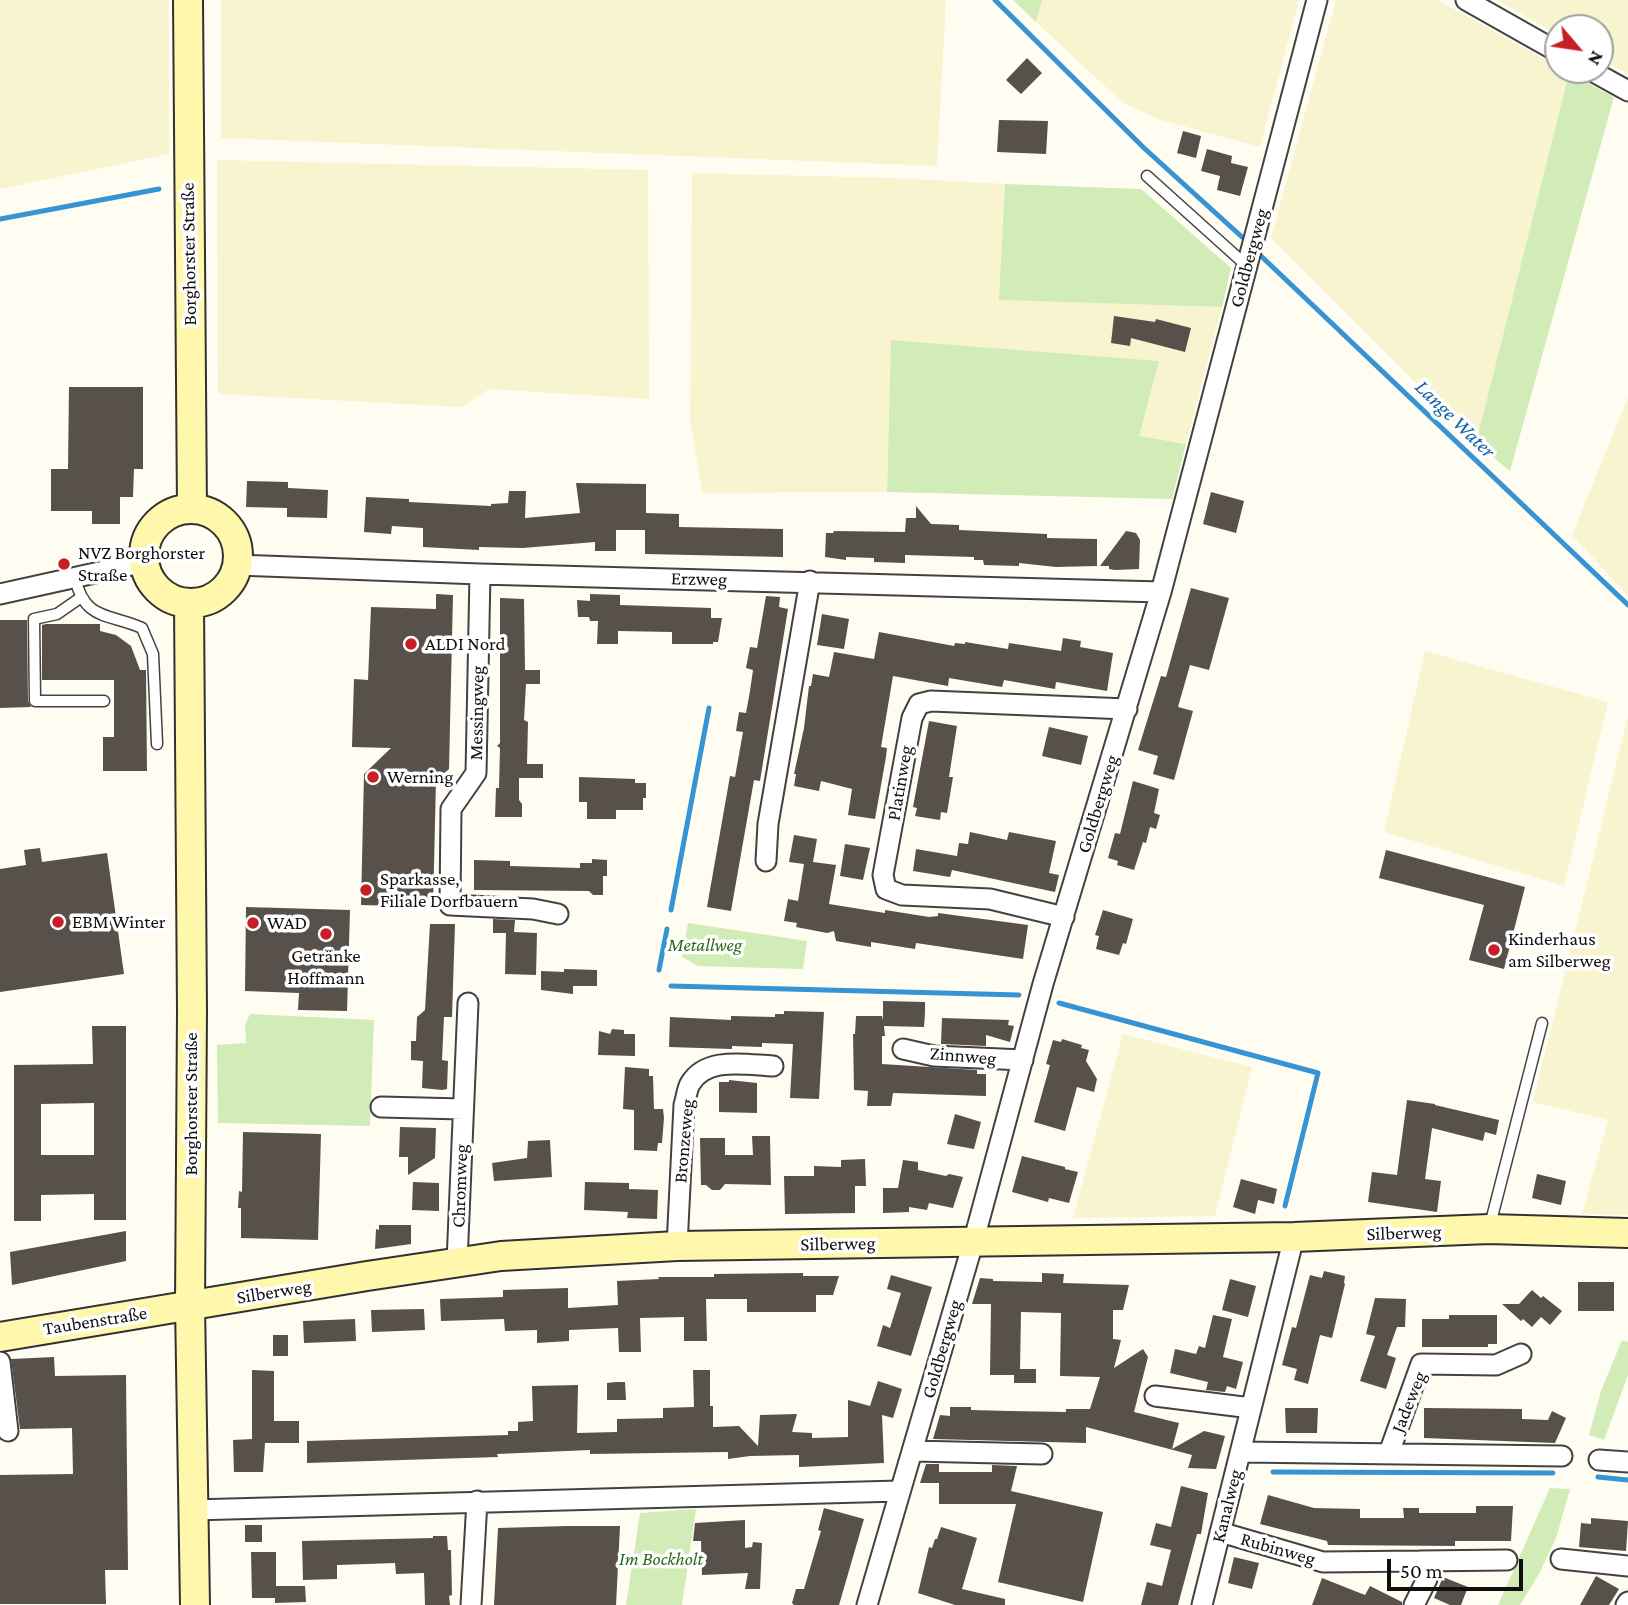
<!DOCTYPE html>
<meta charset="utf-8">
<style>
body{margin:0}
#map{position:relative;width:1628px;height:1605px;overflow:hidden;background:#fffcf1;font-family:"Crimson Pro",serif}
canvas{display:block}
.north{position:absolute;left:1544px;top:14px;width:70px;height:70px;box-sizing:border-box;background:#fff;border:2px solid #9f9f9f;border-radius:50%;rotate:119deg;font-size:19px;font-weight:700;line-height:28px;text-align:center;color:#0f0f0f}
.north::after{content:'';display:block;margin:auto;width:24px;height:32px;background:#c61f25;clip-path:polygon(50% 0,100% 100%,50% 72%,0 100%)}
.scale{position:absolute;left:1387px;top:1559px;width:136px;height:32px;box-sizing:border-box;border:4px solid #0f0f0f;border-top:0;padding-left:9px;font-size:21px;line-height:24px;white-space:nowrap;color:#0f0f0f;-webkit-text-stroke:5px #fff;paint-order:stroke}
</style>
<div id="map">
<canvas width="1628" height="1605"></canvas>
<div class="north">N</div>
<div class="scale">50 m</div>
</div>
<script>
const ctx = document.querySelector('canvas').getContext('2d');
ctx.lineJoin = 'round';
function paint(path, color) {
  ctx.fillStyle = color;
  ctx.fill(path, 'evenodd');
}
function stroke(path, color, width, dash) {
  ctx.strokeStyle = color;
  ctx.lineWidth = width;
  ctx.lineCap = dash ? 'butt' : 'round';
  ctx.setLineDash(dash || []);
  ctx.stroke(path);
}
function write(font, color, halo, rows, align = 'center') {
  ctx.font = font + ' "Crimson Pro",serif';
  ctx.lineWidth = 7;
  ctx.setLineDash([]);
  ctx.textBaseline = 'middle';
  ctx.strokeStyle = halo;
  ctx.fillStyle = color;
  for (const [text, x, y, turn = 0] of rows) {
    ctx.save();
    ctx.translate(x, y);
    ctx.rotate((+turn || 0) * Math.PI / 180);
    ctx.textAlign = isNaN(turn) ? turn : align;
    if (halo) ctx.strokeText(text, 0, 0);
    ctx.fillText(text, 0, 0);
    ctx.restore();
  }
}
paint(new Path2D(`
 M0,0H169V154L0,189Z
 M221,0H946L937,166L221,138Z
 M1042,0H1299L1260,147L1161,120L1123,103L1036,22Z
 M1336,0H1438L1558,67V70L1569,73L1476,443L1271,238Z
 M1497,0H1628V74L1600,58V28H1558V35Z
 M217,160L648,170L649,399L489,389L462,407L218,394Z
 M692,173L894,178L1005,184L1001,300L1222,307L1186,444L1139,436L1158,361L891,340L887,492L702,493L690,420Z
 M1628,398V596L1572,535Z
 M1425,651L1608,702L1564,886L1384,832Z
 M1628,716V1215L1582,1214L1608,1120L1533,1102Z
 M1123,1034L1252,1067L1215,1216L1073,1218Z`), '#f7f4cf');
paint(new Path2D(`
 M1013,0H1042L1036,22Z
 M1569,73L1614,97L1510,471L1476,443Z
 M1005,184L1141,189L1231,268L1222,307L999,300Z
 M891,340L1159,361L1139,436L1186,444L1172,499L887,492Z
 M688,923L807,941L803,969L698,966L682,957Z
 M250,1014L374,1020L370,1126L218,1123L217,1045L246,1043L245,1025Z
 M1622,1340L1628,1342V1375L1604,1440L1589,1435L1601,1391Z
 M1550,1488L1570,1489L1556,1538L1540,1572L1520,1605H1498Z
 M696,1509L682,1605H626L640,1513Z`), '#d2ecb8');
stroke(new Path2D(`
 M995,0L1144,148L1242,237
 M0,219L159,189
 M1261,256L1628,605
 M671,910L709,708
 M659,970L667,929
 M671,986L1019,995
 M1059,1003L1318,1073L1285,1206
 M1273,1472L1553,1473
 M1598,1477L1628,1480`), '#3693d4', 5);
paint(new Path2D(`
 M1027,58L1042,73L1021,94L1006,80Z
 M999,120L1048,121L1046,154L997,152Z
 M1183,131L1201,136L1196,158L1177,153Z
 M1207,149L1232,156L1231,163L1248,167L1240,196L1217,190L1220,176L1201,171Z
 M1114,316L1155,322L1156,319L1191,328L1185,352L1131,338L1130,346L1111,343Z
 M69,387H143V469H134L133,497H120V524H92V511H51V469H68Z
 M247,481L288,482V488L328,490L327,518L287,517V508L246,507Z
 M576,483L646,484V513L679,514V527L783,529V557L645,554V530H616V551H595V542L523,548L479,547V550L423,547V528L392,526L391,534L364,532L366,497L409,499V502L491,506V504L508,503L509,491H526L525,518L580,513Z
 M1211,492L1244,501L1236,533L1203,524Z
 M916,506L931,524L959,525V530L1047,534V538L1097,539V566L1056,567L1019,563V566L984,565L983,560H974V557L905,555V563L874,562V558L846,557V560L825,557L826,533H833L834,531L905,532L906,518H916Z
 M1126,531L1136,533L1140,540L1139,569L1115,570L1109,569V566H1100Z
 M1191,588L1229,598L1209,670L1190,665L1178,707L1193,711L1174,780L1153,774L1158,756L1138,750L1161,676L1166,677Z
 M436,594L453,595L449,769L436,781L433,907L361,905L364,774L391,748L352,747L354,679L368,680L371,607L436,609Z
 M590,594L620,595V605L711,608V618H722L718,642H713V644H672V632L618,631V644H597L598,621H590L589,617H578L577,600L590,601Z
 M766,596L780,597L779,607L788,609L760,781L754,780L731,911L707,907L730,776L735,777L743,732L736,731L739,712L746,713L750,691L753,670L746,668L750,647L757,648Z
 M500,598L524,599L525,670H540V684H526L524,720L528,722L527,764H543V778H519V800L522,804V817H495L496,788H499L500,748L497,746L500,743Z
 M822,614L849,619L844,649L817,645Z
 M0,620H27L28,701L31,707L0,708Z
 M46,624H100V631L116,635L131,646L140,670H146L147,771H103V737H114V680H42V625Z
 M879,632L954,646L955,643L965,644V642L1008,649L1009,643L1061,651L1063,638L1081,641L1080,647L1113,653L1107,691L1056,682L1055,689L1004,680L1002,687L949,678L948,686L893,676L881,747L887,748L886,757L875,819L848,815L852,789L821,781L819,791L794,786L796,774H794L804,728L809,686H811L813,674L829,677L834,652L874,659Z
 M929,721L957,726L949,777H953L947,813L941,812L940,820L915,816L917,808L913,807Z
 M1049,727L1088,736L1081,765L1042,756Z
 M579,777L635,779V783H646V798H643V810H616V819H587V802H579Z
 M1133,781L1159,789L1154,813L1160,815L1156,829L1150,827L1146,843L1143,842L1134,870L1117,865L1118,861L1108,858L1115,833L1120,834Z
 M970,832L1007,840L1009,832L1056,841L1049,873L1059,875L1055,892L952,870L950,877L913,871L916,849L957,856L959,843L968,844Z
 M794,835L817,839L813,862L836,865L829,904L885,913V910L929,917L938,916V913L1028,925L1023,959L916,943L915,949L871,942V947L836,941L834,931L827,933L796,927L797,923L784,921L788,899L798,901L804,864L789,862Z
 M845,844L870,848L863,880L840,876Z
 M40,848L42,862L107,853L124,974L0,992V869L26,865L24,850Z
 M1386,850L1525,887L1504,969L1469,960L1484,905L1379,878Z
 M592,859L607,860V876H603V895H593L589,891L474,890V860L510,861V866L580,868V863H592Z
 M246,907L350,910L347,1011L298,1010L299,993L245,991Z
 M1103,910L1133,919L1126,944L1123,943L1119,955L1096,949L1099,936L1095,935Z
 M493,919L515,920L514,932L537,933L536,975L505,974L506,933H493Z
 M430,924H455L452,1017H444L442,1060L448,1061L447,1089L442,1090L422,1088L423,1061L411,1060V1041H416L417,1017L425,1010Z
 M564,969L597,970V986H573V994L541,990V971L564,972Z
 M883,1001L925,1002V1013L924,1027L884,1026L885,1036H882V1064L977,1070V1074H986V1096L893,1093L891,1106H867L868,1091L854,1090L853,1034H855L856,1016H882L883,1020Z
 M784,1011L824,1012L819,1099L790,1098L793,1044L762,1043V1047L732,1046V1049L669,1047L670,1017L731,1020V1016L775,1017V1014H784Z
 M942,1018L1009,1020L1008,1025L1014,1026L1010,1042L986,1035V1046L941,1044Z
 M92,1026H126V1220H94V1194L41,1195V1221H14V1065L93,1064ZM94,1103V1155H41V1104Z
 M612,1029L624,1030V1034H635V1056L598,1055L599,1031L610,1034Z
 M1062,1039L1082,1045L1081,1048L1089,1050L1086,1061L1097,1079L1094,1092L1077,1087L1065,1131L1034,1122L1050,1065L1046,1064L1053,1040L1061,1042Z
 M625,1067L649,1069V1076H653L654,1109H663L664,1118L662,1143H658L657,1151L634,1150V1110L623,1109Z
 M729,1080L757,1083V1113L719,1112V1082H729Z
 M1407,1100L1435,1104V1105L1499,1120L1496,1135L1485,1132L1483,1141L1432,1128L1425,1179L1441,1181L1437,1212L1368,1202L1372,1172L1397,1175Z
 M955,1114L981,1122L974,1149L947,1144Z
 M400,1127L436,1128L435,1158L408,1175V1157H399Z
 M243,1132L321,1134L318,1240L241,1238V1208H238L239,1191L242,1192Z
 M752,1136H770L771,1185L725,1184L720,1190H712L706,1185H701L700,1138H725V1155H753Z
 M550,1140L552,1177L494,1181L492,1163L527,1158L528,1141Z
 M1022,1156L1065,1167V1169L1078,1172L1069,1203L1049,1198L1048,1202L1012,1192Z
 M865,1159L866,1186H855V1213L785,1214L784,1176H814V1166L841,1167V1160Z
 M903,1160L918,1162V1170L946,1176L949,1174L963,1177L953,1208L929,1203L927,1210L909,1207V1212L883,1213V1188H898Z
 M1537,1174L1566,1181L1561,1205L1532,1198Z
 M1241,1179L1277,1189L1274,1204L1258,1200L1255,1214L1233,1207Z
 M413,1182L439,1183V1211L412,1210Z
 M585,1182L629,1183V1189L658,1190L657,1219L627,1218L628,1212L584,1210Z
 M379,1225H411V1244L375,1249L376,1229L379,1230Z
 M126,1231V1261L12,1285L10,1252Z
 M1324,1271L1345,1276L1344,1283L1345,1284L1332,1338L1320,1335L1308,1384L1294,1380L1297,1369L1282,1365L1292,1327L1296,1328L1310,1275L1322,1278Z
 M803,1273V1276H839L833,1295H816V1312H747V1299H706L707,1341H684V1317L640,1318L641,1352H619L618,1328L569,1330V1341L537,1343V1330L505,1331L504,1319L441,1321L440,1299L503,1297V1290L568,1288V1308L618,1305L617,1281L659,1279L658,1277H714V1274Z
 M1042,1273L1064,1274L1063,1283L1129,1285L1123,1310H1113V1339L1121,1340L1114,1368L1143,1349L1148,1357L1134,1412L1179,1423L1172,1449L1204,1431L1225,1436L1216,1469L1188,1468L1192,1455L1086,1427V1443L933,1439L940,1415L950,1416V1407H971V1410L1009,1411L1066,1412V1409H1090L1100,1377L1060,1376L1061,1313L1021,1312L1020,1369H1036V1383H1014V1375H990L991,1304H972L980,1278L993,1279V1281L1042,1282Z
 M891,1275L932,1287L911,1356L877,1346L883,1325L890,1328L901,1293L887,1289Z
 M1230,1279L1256,1286L1248,1317L1222,1310Z
 M1578,1282H1614V1311H1578Z
 M1532,1290L1541,1298L1543,1296L1562,1311L1550,1325L1541,1317L1532,1327L1523,1319L1521,1321L1502,1304H1519Z
 M1375,1298L1406,1299L1405,1327H1397L1387,1355L1396,1358L1386,1389L1360,1381L1375,1336L1366,1334Z
 M424,1309L425,1330L372,1332L371,1310Z
 M1213,1315L1232,1319L1223,1357L1243,1362L1236,1389L1227,1386L1225,1392L1206,1390L1208,1382L1170,1373L1175,1349L1196,1354L1199,1346L1205,1348Z
 M1449,1315H1497V1344H1488V1347H1422V1319H1449Z
 M355,1319L356,1341L304,1343L303,1321Z
 M273,1335H288V1356H273Z
 M54,1357L55,1376L126,1375L128,1570H105L106,1604H0V1475L73,1474L72,1428L20,1429L11,1359Z
 M252,1370L274,1371V1421H299V1443H265L263,1472H234L233,1440L252,1439Z
 M693,1370H710V1406H713V1427L739,1426L758,1446L760,1415L797,1414L792,1432L812,1433V1438L848,1437V1400L870,1406L878,1381L902,1389L893,1418L882,1415L884,1463L799,1467V1455L750,1456L728,1459V1452L590,1454V1450L497,1454L498,1457L307,1463V1441L508,1435V1431H518V1422L533,1421L532,1386L578,1385L577,1433L617,1432V1419L663,1418V1408L694,1407Z
 M616,1382H625L626,1400H607V1383Z
 M1285,1408H1318L1317,1433H1286Z
 M1424,1408L1522,1409V1419L1548,1420L1552,1411L1566,1418L1555,1443L1424,1438Z
 M926,1464H939V1472H992V1465L1017,1466L1011,1491L1103,1512L1083,1602L998,1582L1016,1504H939V1472V1483H920Z
 M1181,1486L1208,1493L1201,1534H1197L1178,1605H1141L1147,1582L1162,1586L1171,1550L1150,1545L1156,1523L1171,1527Z
 M1268,1495L1314,1508L1360,1509V1518H1404L1403,1508H1419V1513H1476V1506H1513L1511,1541H1455V1546L1328,1545L1327,1541L1260,1524Z
 M824,1508L864,1519L839,1605H794L792,1603L796,1589H804L821,1531L818,1530Z
 M1591,1518L1628,1521L1626,1551L1579,1547L1581,1523L1591,1524Z
 M745,1520V1548L752,1547L753,1542L762,1543L760,1589H745L748,1573L702,1575L701,1541H693L695,1523Z
 M245,1525H262V1542H245Z
 M568,1526H620L616,1605H494L498,1528Z
 M941,1527L977,1538L962,1589L1005,1599V1605H955L918,1593L929,1547L932,1548L935,1539H937Z
 M433,1536H447L448,1550H451L452,1595L449,1596L450,1605H425L424,1573L396,1574L395,1563L337,1565V1579L303,1580L302,1541L433,1538Z
 M251,1552H276V1586H305L306,1602L275,1603V1598H252Z
 M1234,1557L1259,1563L1252,1589L1228,1583Z
 M1596,1576L1619,1589L1609,1605H1580Z
 M1443,1577L1468,1587L1461,1605H1450L1434,1598Z
 M1322,1578L1365,1595L1370,1586L1402,1602V1605H1312Z`), '#58504a');
const lane = new Path2D(`
 M1147,176L1247,266
 M75,578C85,621 108,613 142,628L153,654L157,744
 M80,598L57,614L34,619L35,701H104
 M1490,1225L1542,1023`);
const street = new Path2D(`
 M1466,0L1558,52
 M1590,70L1628,91
 M237,565L480,574L1161,592
 M480,574L476,773L451,809L450,905L533,909L558,914
 M0,594L145,562
 M766,861L768,824L810,581
 M1064,917L990,899L902,895L886,889L883,875L912,718L919,704L931,701L1127,709
 M903,1049L934,1056L1023,1060
 M381,1107L463,1109
 M677,1246L684,1105C686,1099 687,1089 690,1084C706,1056 747,1065 773,1066
 M457,1262L468,1003
 M0,1362L8,1431
 M1155,1396L1251,1408
 M913,1451L1042,1454
 M1241,1452L1562,1456
 M1389,1453L1421,1364L1496,1365L1521,1354
 M1599,1460L1628,1462
 M192,1510L899,1491
 M1220,1532L1323,1562L1420,1561L1427,1579L1414,1605
 M1561,1559L1628,1566
 M1420,1561L1507,1560
 M471,1605L477,1501
 M867,1605L973,1243L1043,984L1161,592L1317,0
 M1202,1605L1294,1237
 M1626,1605L1628,1602`);
const secondary = new Path2D(`
 M188,0L192,509
 M144 556a47 47 0 1 1 94 0a47 47 0 1 1-94 0Z
 M189,603L192,1011L190,1305L195,1605
 M0,1337L367,1276L501,1256L677,1246L1294,1237L1489,1229L1628,1233`);
stroke(lane, '#424242', 13);
stroke(street, '#424242', 23);
stroke(secondary, '#313131', 32);
stroke(lane, '#fff', 10);
stroke(street, '#fff', 19);
stroke(secondary, '#fff7ac', 28);
for (const [x, y, r, color] of [
 [64,564,7,"#c61f25"],
 [411,644,7,"#c61f25"],
 [373,777,7,"#c61f25"],
 [366,890,7,"#c61f25"],
 [58,922,7,"#c61f25"],
 [253,923,7,"#c61f25"],
 [326,934,7,"#c61f25"],
 [1494,950,7,"#c61f25"]
]) {
  const dot = new Path2D();
  dot.arc(x, y, r, 0, 2 * Math.PI);
  ctx.fillStyle = color;
  ctx.fill(dot);
  stroke(dot, '#fff', 2.5);
}
write('19px', '#0f0f0f', '#fff', [
 ["Borghorster Straße",189,254,-91],
 ["Goldbergweg",1249,258,-75],
 ["Erzweg",699,579,1],
 ["Messingweg",477,713,-89],
 ["Platinweg",900,783,-80],
 ["Goldbergweg",1098,804,-73],
 ["Zinnweg",963,1056,5],
 ["Borghorster Straße",191,1104,-90],
 ["Bronzeweg",684,1141,-85],
 ["Chromweg",460,1186,-88],
 ["Silberweg",1404,1233,-2],
 ["Silberweg",838,1244,-1],
 ["Silberweg",274,1292,-9],
 ["Taubenstraße",95,1321,-9],
 ["Goldbergweg",942,1349,-74],
 ["Jadeweg",1409,1402,-68],
 ["Kanalweg",1227,1506,-76],
 ["Rubinweg",1278,1549,16]
]);
write('19px', '#0f0f0f', '#fff', [
 ["NVZ Borghorster",78,553],
 ["Straße",78,575],
 ["ALDI Nord",425,644],
 ["Werning",387,777],
 ["Sparkasse,",380,879],
 ["Filiale Dorfbauern",380,901],
 ["EBM Winter",72,922],
 ["WAD",267,923],
 ["Kinderhaus",1508,939],
 ["am Silberweg",1508,961],
 ["Getränke",326,956,"center"],
 ["Hoffmann",326,978,"center"]
], 'left');
write('italic 19px', '#2b6a1b', '#fff', [
 ["Metallweg",705,945],
 ["Im Bockholt",661,1559]
]);
write('italic 21px', '#1164a7', '#fff', [
 ["Lange Water",1455,419,44]
]);
</script>
